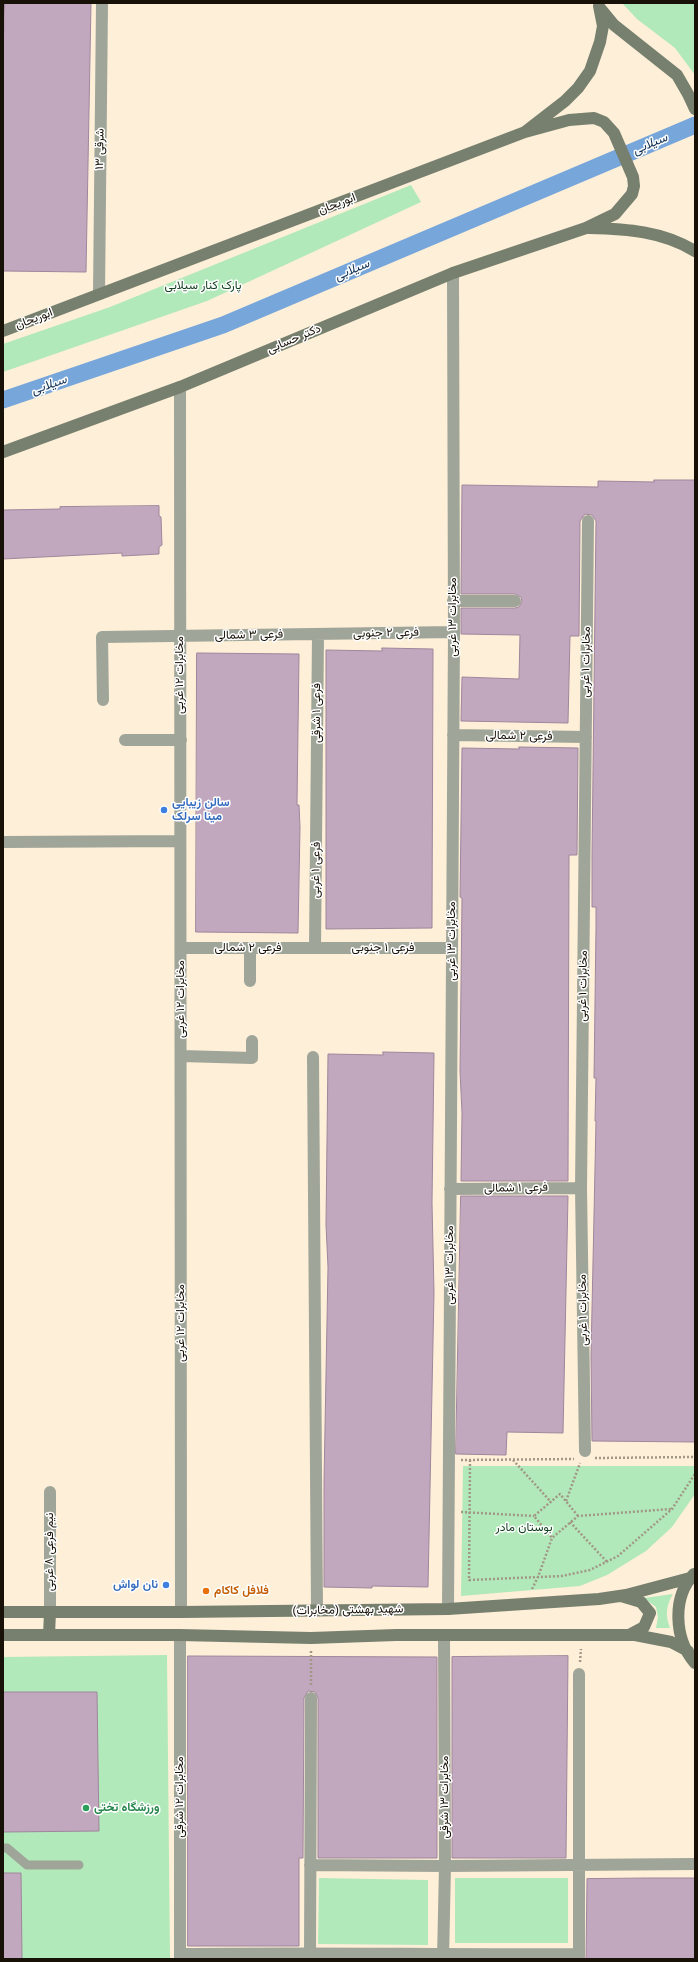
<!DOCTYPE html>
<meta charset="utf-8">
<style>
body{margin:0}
#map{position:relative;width:698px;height:1962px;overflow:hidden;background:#feefd8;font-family:Helvetica,sans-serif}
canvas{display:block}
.frame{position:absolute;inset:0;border:4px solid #171107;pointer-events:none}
</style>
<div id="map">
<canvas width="698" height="1962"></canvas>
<div class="frame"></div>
</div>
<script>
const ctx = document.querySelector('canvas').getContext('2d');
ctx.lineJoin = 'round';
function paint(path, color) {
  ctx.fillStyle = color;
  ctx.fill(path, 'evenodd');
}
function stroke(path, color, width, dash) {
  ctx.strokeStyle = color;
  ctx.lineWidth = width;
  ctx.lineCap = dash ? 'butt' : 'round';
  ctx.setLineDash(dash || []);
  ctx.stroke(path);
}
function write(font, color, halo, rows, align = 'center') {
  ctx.font = font + ' Helvetica,Vazirmatn,sans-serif';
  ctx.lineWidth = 3;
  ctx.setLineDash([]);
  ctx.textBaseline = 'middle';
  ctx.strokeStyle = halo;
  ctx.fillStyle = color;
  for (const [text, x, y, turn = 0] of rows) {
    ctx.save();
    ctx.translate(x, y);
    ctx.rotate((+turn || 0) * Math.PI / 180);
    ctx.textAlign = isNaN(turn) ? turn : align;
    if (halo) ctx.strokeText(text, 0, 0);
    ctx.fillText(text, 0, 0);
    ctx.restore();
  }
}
paint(new Path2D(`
 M622,3H695V75L675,48L637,19Z
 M411,185L421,202L207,301L3,372V344L110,307Z
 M463,1466H695V1494L672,1527L646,1551L607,1575L580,1586L461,1596Z
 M673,1594C666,1606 665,1615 670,1628H656L658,1617L656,1607L644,1598Z
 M167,1655L170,1959H3V1657Z
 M319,1878L428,1880V1945L318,1944Z
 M455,1878H568V1943H455Z`), '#b1e9ba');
stroke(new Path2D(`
 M3,400L223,325L695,125`), '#77a6db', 17);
const building = new Path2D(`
 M5,3H91L86,272L3,271V52Z
 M654,480H695V1442L592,1441L591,1356L596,1121H595L596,1078H594L596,928V907H592V855L596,521L592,515L585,514L580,521L579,636H570L568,723L461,721L462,677L519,679L520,635L461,634V608H515L519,607L522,601L521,597L515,594H461L462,485L598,487V481L654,482Z
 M159,506V516L161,517L162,545L159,547V554L122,556V553L3,559V510L60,509V507Z
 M382,648L433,649L432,928L326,929V650L382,651Z
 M197,653L299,654L297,805H299L300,827L298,933L196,932Z
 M519,747L578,748L577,855H569L568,1181H461L462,1113L460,1071L462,898L460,897L462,748L519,749Z
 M383,1052L434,1053L432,1203L434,1292L428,1587L372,1586V1588L324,1587V1482L328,1267L326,1225L328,1054L383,1055Z
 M461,1196H568L563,1433L507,1432L506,1455L456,1454Z
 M188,1656L437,1657V1858H318V1698L315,1692L308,1691L304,1698L303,1858H299V1946H188Z
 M568,1656L566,1858H452V1657Z
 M3,1692H97L99,1831L3,1832Z
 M3,1873H21L22,1959H3Z
 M648,1878H695V1959H586L587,1879Z`);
paint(building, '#c1a8be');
stroke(building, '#9f869c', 1);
stroke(new Path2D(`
 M595,1458L695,1457
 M461,1460L574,1459
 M470,1460L469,1580L562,1576L590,1570L618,1556L672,1509L695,1474
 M513,1460L551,1502
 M566,1501L580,1463
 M461,1512L534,1516
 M578,1516L560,1494L534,1516L552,1538L578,1516L671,1509
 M570,1522L607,1562
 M532,1589L538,1577L552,1538
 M580,1662L581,1649
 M311,1685V1650`), '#a29785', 2.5, [2, 2]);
stroke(new Path2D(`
 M3,1848H7L27,1865H79`), '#9fa598', 9);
stroke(new Path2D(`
 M99,294L102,3
 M180,387L181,1612
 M453,601H515
 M103,700L102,637L454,632
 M453,735L586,737
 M125,740H181
 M3,842L180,841
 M181,948H452
 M250,948V981
 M315,948L318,634
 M181,1056L252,1058V1041
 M313,1057L317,1610
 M450,1189L581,1188
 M585,1451L581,1188L588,521
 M448,1609L454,632L453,273
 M50,1612V1492
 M310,1865L445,1866L695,1864
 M180,1954C313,1952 446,1955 579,1954
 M180,1959V1635
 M310,1959L311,1698
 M443,1959L445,1866L444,1635
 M579,1959V1674`), '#9fa598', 12);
stroke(new Path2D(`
 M600,8L614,25L677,75L688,94L695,109
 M589,228C627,229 662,231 695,251
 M3,331L525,132L565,101L578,88L590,71L600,42L603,26L599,6
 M3,452L180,387L453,273L586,228L615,214L632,194L634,186L633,177L614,133L604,122L594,118L569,120L525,132
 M694,1574C672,1597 674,1639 695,1663
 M621,1596L641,1602L650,1613L644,1627L629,1635
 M3,1612H181L448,1609L599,1599L626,1595L690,1578
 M3,1635H180L311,1638L396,1635H635L671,1642L688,1651
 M49,1635L50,1612`), '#77806e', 12);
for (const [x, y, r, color] of [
 [164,810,4,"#3f7fe0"],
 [166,1585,4,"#3f7fe0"],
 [206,1591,4,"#e8710a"],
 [86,1808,4,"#2e9e5b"]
]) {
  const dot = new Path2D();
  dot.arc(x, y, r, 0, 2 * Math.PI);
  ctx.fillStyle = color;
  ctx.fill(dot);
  stroke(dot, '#fff', 1.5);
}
write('12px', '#171107', '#fff', [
 ["۱۳ شرقی",100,149,-89],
 ["ابوریحان",337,204,-21],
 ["ابوریحان",34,319,-21],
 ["دکتر حسابی",294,339,-23],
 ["مخابرات ۱۳ غربی",453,617,-90],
 ["فرعی ۲ جنوبی",386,633,-1],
 ["فرعی ۳ شمالی",249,635,-1],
 ["مخابرات ۱ غربی",586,662,-89],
 ["مخابرات ۱۲ غربی",180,675,-90],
 ["فرعی ۱ شرقی",317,713,-90],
 ["فرعی ۲ شمالی",519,736,1],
 ["فرعی ۱ غربی",316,870,-89],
 ["مخابرات ۱۳ غربی",452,941,-90],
 ["فرعی ۲ شمالی",248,948],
 ["فرعی ۱ جنوبی",383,948],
 ["مخابرات ۱ غربی",583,986,-89],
 ["مخابرات ۱۲ غربی",181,999,-90],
 ["فرعی ۱ شمالی",516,1188,-1],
 ["مخابرات ۱۳ غربی",450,1265,-90],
 ["مخابرات ۱ غربی",583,1310,-91],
 ["مخابرات ۱۲ غربی",181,1323,-90],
 ["نیم فرعی ۸ غربی",50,1552,-90],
 ["شهید بهشتی (مخابرات)",348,1610,-1],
 ["مخابرات ۱۲ شرقی",180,1797,-90],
 ["مخابرات ۱۳ شرقی",445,1797,-90]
]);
write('12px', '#134020', '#fff', [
 ["پارک کنار سیلابی",203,286],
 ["بوستان مادر",524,1528]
]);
write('bold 12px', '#366cbe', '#fff', [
 ["سالن زیبایی",172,803],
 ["مینا سرلک",172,817],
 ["نان لواش",158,1585,"right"]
], 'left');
write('bold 12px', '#c56008', '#fff', [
 ["فلافل کاکام",214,1591]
], 'left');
write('bold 12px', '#27864d', '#fff', [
 ["ورزشگاه تختی",94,1808]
], 'left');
write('italic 13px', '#103154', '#fff', [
 ["سیلابی",650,144,-23],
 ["سیلابی",352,270,-23],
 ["سیلابی",49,385,-19]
]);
</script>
